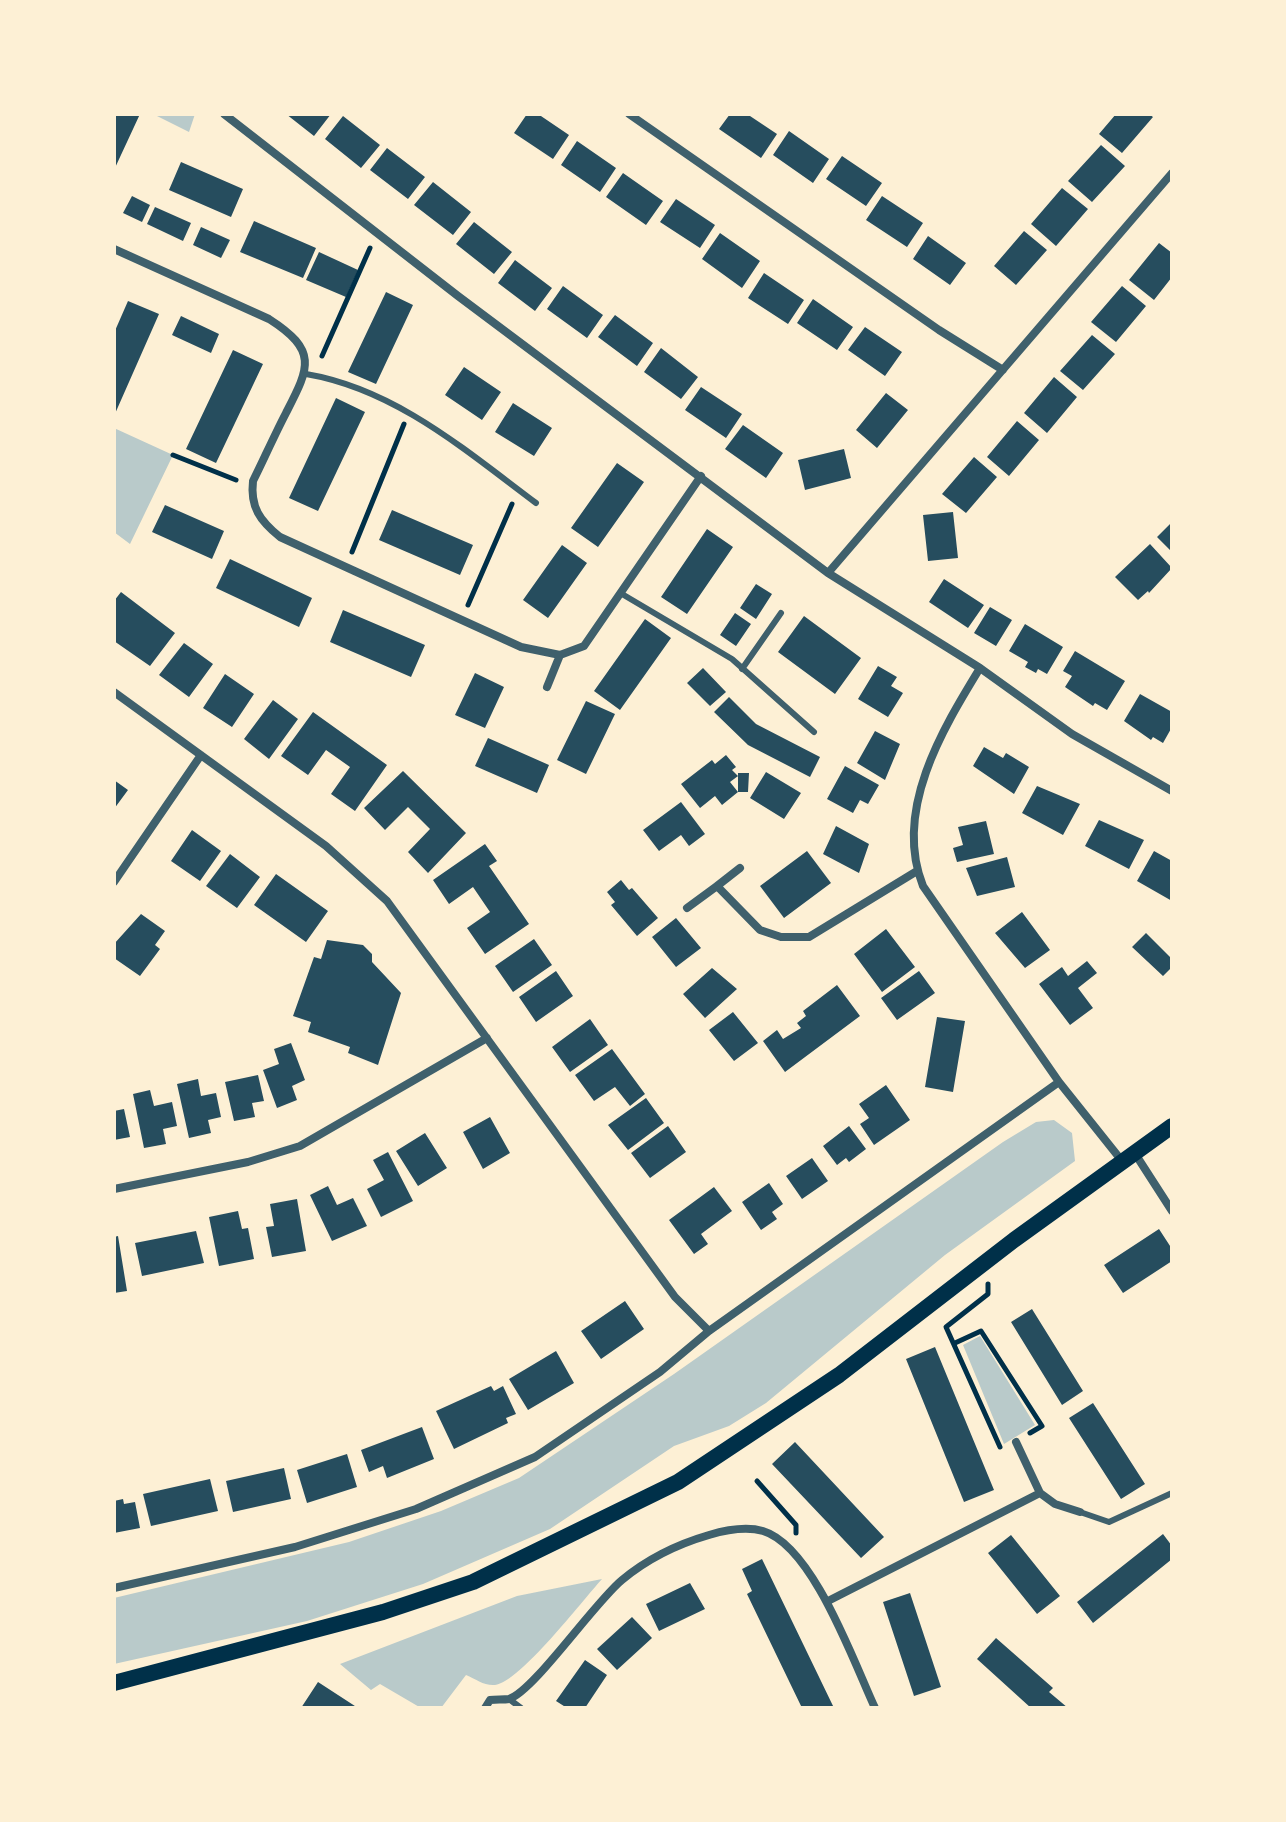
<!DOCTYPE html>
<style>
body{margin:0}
#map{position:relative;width:1286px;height:1822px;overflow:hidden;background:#fdf0d5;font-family:"Public Sans",sans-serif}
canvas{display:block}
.frame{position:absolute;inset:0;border:116px solid #fdf0d5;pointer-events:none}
</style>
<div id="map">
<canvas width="1286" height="1822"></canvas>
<div class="frame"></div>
</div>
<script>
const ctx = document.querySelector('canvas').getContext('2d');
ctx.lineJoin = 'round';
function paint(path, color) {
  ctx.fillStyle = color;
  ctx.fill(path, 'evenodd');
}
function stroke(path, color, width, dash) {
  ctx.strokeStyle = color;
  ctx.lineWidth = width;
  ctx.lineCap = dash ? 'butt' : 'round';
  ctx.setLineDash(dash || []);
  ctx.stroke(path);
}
paint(new Path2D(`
 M153,114H195L189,132Z
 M114,428L173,455L130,544L114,532Z
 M1054,1120L1072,1133L1075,1161L945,1255L766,1403L729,1426L674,1446L550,1529L423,1584L307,1621L114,1664V1598L349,1542L441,1511L519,1478L674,1374L1003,1142L1036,1122Z
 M980,1336L1035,1425L1004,1444L963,1345Z
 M602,1579C582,1601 520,1682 495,1685C484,1686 476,1679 466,1675L441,1708H421L380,1684L371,1690L340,1664L517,1596Z`), '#b9caca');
paint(new Path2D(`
 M114,114H140L114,170Z
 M286,114H331L314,136Z
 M527,114H538L569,135L553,159L514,133Z
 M730,114H747L777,134L761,158L719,129Z
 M1116,114H1149L1153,117L1122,153L1099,134Z
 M343,116L380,145L361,168L325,139Z
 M789,131L829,159L813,183L773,155Z
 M577,141L616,168L600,192L561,165Z
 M1101,145L1125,166L1092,202L1068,181Z
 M387,148L425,177L408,199L370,170Z
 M842,156L882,183L866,206L826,179Z
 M181,162L243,189L231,217L169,190Z
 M623,173L663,201L646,225L606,197Z
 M433,182L471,212L453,235L414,205Z
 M1062,188L1088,209L1056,246L1031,224Z
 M132,196L150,205L142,222L123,213Z
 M882,196L923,223L907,247L866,220Z
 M676,199L715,225L700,248L660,222Z
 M155,207L191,223L183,241L147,224Z
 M254,221L316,248L303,278L240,252Z
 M474,222L512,252L494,274L456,244Z
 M201,227L230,240L221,258L193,245Z
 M1024,231L1047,250L1016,285L994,266Z
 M720,233L760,261L742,288L702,259Z
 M928,236L966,263L950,285L913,259Z
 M1159,243L1172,253V277L1154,300L1129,280Z
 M319,252L358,270L346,297L306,280Z
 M515,260L552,288L535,311L498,283Z
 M764,273L804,300L788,324L748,298Z
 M563,286L603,315L587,338L547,309Z
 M1122,286L1146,306L1116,342L1091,322Z
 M386,292L413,305L376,384L348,372Z
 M813,299L853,327L837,350L797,323Z
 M128,301L159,314L114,416V333Z
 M615,315L653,343L637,366L598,337Z
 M181,316L219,334L211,353L172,335Z
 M865,327L902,352L885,376L848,350Z
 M1092,335L1115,354L1083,390L1060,371Z
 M661,348L698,377L681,399L644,372Z
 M233,350L263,364L216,463L186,449Z
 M464,367L501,392L482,420L445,395Z
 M1054,377L1077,397L1047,433L1024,413Z
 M701,387L742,414L726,438L685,410Z
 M886,393L908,410L877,448L856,430Z
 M336,398L365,412L318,511L289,498Z
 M513,403L552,428L534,456L495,432Z
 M1017,421L1039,440L1009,476L987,457Z
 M743,425L783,453L766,478L725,449Z
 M844,449L851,478L805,490L798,460Z
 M974,457L997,477L966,513L942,494Z
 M617,463L644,482L598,547L571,528Z
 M165,505L224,531L212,559L152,532Z
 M392,510L473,545L460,575L379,540Z
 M953,512L958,558L928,561L923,515Z
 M1172,522V552L1157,537Z
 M707,529L733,547L687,614L661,597Z
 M1150,544L1172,568L1149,593L1148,591L1138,600L1115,577Z
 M562,545L587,563L548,618L523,600Z
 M230,559L312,598L299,627L216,588Z
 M944,579L984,605L968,628L929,602Z
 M756,584L772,594L756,619L740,608Z
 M121,592L175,633L150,666L114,641V601Z
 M990,607L1012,620L996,646L974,633Z
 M343,610L425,645L411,677L330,642Z
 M735,613L751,624L736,646L720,635Z
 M804,616L861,658L835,694L778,652Z
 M645,619L671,638L620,710L594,691Z
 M1025,624L1063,647L1047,674L1038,669L1036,673L1025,667L1028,662L1009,651Z
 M184,643L213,664L189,697L159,675Z
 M1075,651L1125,681L1107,710L1095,703L1093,706L1065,687L1072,676L1063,671Z
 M878,666L897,677L891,686L903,693L888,717L858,699Z
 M703,668L726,692L710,706L687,683Z
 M475,673L504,687L485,728L455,715Z
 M225,674L254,694L232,727L203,708Z
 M1140,694L1172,712V727L1163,743L1153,737L1151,740L1124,721Z
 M729,697L756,724L820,757L810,777L748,745L714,712Z
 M273,700L298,719L269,759L244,739Z
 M586,701L615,714L586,774L557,760Z
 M313,712L387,765L355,811L331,794L350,767L326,750L308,775L281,756Z
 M875,731L900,744L885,780L857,763Z
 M488,738L549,765L537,793L475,766Z
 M984,747L1003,758L1006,753L1029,767L1014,794L973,766Z
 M726,755L736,767L732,770L738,776L730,782L738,792L722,805L715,796L700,808L681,784L712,760L715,764Z
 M845,766L879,785L868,804L860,800L853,813L827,799Z
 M403,771L466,833L428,873L408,852L430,829L408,807L385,830L364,808Z
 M766,772L801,793L784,819L750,798Z
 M738,773H749L748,792H738Z
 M114,780L128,790L114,809Z
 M1037,786L1080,804L1063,835L1022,813Z
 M681,802L705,834L689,846L681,835L659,851L643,830Z
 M1099,820L1144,840L1129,869L1085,846Z
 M986,821L994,854L957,862L953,848L963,845L958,827Z
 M836,826L869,844L859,873L823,854Z
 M192,830L221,851L200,881L171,861Z
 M485,844L497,861L489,866L529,924L485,954L467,928L490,912L473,887L449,904L433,880Z
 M807,851L831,883L784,918L760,886Z
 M1154,851L1172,861V901L1137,881Z
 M230,854L260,877L237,908L206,886Z
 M1007,857L1015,887L977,896L966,868Z
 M276,874L328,911L306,942L254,905Z
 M621,880L629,890L632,888L658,918L637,936L611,905L615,902L607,892Z
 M1022,912L1050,950L1025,968L995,933Z
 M141,914L165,931L155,945L160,949L140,976L114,958V944Z
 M676,918L701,948L676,967L652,937Z
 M886,929L915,967L882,992L854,954Z
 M1146,933L1172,959V967L1163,976L1132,947Z
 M534,939L552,965L513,992L495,966Z
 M327,940L363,945L372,954V962L401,993L378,1065L348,1053L350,1047L308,1032L311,1022L293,1016L314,957L321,959Z
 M1087,961L1097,973L1078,988L1093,1008L1070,1025L1039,984L1062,967L1068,976Z
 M712,968L737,989L705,1018L683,994Z
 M556,971L573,996L536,1022L519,997Z
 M919,971L935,993L897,1020L881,998Z
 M837,985L860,1016L785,1072L763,1041L777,1030L783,1039L801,1028L797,1023L806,1016L803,1011Z
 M733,1012L758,1043L734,1061L709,1030Z
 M937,1017L965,1021L953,1092L925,1087Z
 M590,1019L608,1045L570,1072L552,1047Z
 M291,1043L305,1080L292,1086L297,1100L277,1108L263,1070L279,1064L274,1049Z
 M612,1049L645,1094L630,1106L615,1087L594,1101L575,1075Z
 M258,1075L264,1101L252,1103L255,1117L234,1121L225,1082Z
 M198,1079L201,1096L216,1093L221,1117L208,1120L211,1133L189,1138L177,1084Z
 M886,1085L910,1120L874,1145L860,1124L869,1118L859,1104Z
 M150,1090L154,1106L172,1102L177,1126L163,1129L166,1144L144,1148L133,1094Z
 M646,1098L664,1123L628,1150L608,1125Z
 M124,1109L130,1137L114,1140V1111Z
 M490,1117L510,1153L483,1169L463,1132Z
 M668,1126L686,1152L650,1178L631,1153Z
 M849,1126L866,1149L849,1162L846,1158L837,1165L823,1146Z
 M425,1133L447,1168L418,1186L396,1151Z
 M388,1152L413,1201L381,1217L367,1189L384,1180L373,1160Z
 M812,1158L828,1181L802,1199L786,1176Z
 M769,1183L783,1204L772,1212L777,1219L761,1230L742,1202Z
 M328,1186L337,1205L353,1198L367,1226L332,1241L310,1195Z
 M714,1187L732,1211L701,1234L708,1244L694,1254L669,1220Z
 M297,1199L306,1251L272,1257L266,1227L274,1226L270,1204Z
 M238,1211L242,1229L248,1228L254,1259L219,1266L209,1217Z
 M1159,1229L1172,1249V1261L1123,1293L1104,1265Z
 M196,1231L204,1263L142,1276L135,1243Z
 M118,1236L127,1291L114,1293V1237Z
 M625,1301L644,1329L601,1359L581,1331Z
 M1032,1309L1083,1391L1062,1405L1011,1322Z
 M935,1347L994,1490L964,1502L906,1359Z
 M556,1351L574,1383L528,1410L509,1379Z
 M491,1386L494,1391L503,1386L516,1414L506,1418L508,1423L454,1449L436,1411Z
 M1093,1403L1145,1484L1121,1499L1069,1418Z
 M422,1427L434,1459L387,1478L383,1466L369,1472L361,1450Z
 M795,1442L884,1537L861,1558L772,1464Z
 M347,1454L357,1487L307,1503L297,1470Z
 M284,1468L291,1499L233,1512L226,1481Z
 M210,1479L218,1511L151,1526L143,1494Z
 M123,1499L124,1504L135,1502L140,1528L114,1533V1501Z
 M1163,1534L1172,1546V1559L1093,1623L1077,1602Z
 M1011,1535L1060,1596L1037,1614L988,1553Z
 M762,1559L834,1708H802L747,1594L752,1591L742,1569Z
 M690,1583L705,1609L659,1631L646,1604Z
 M910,1593L941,1687L914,1696L883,1602Z
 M632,1617L652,1638L617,1670L597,1649Z
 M996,1638L1053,1688L1049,1692L1068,1708H1031L977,1659Z
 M585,1660L607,1675L585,1708H567L556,1701Z
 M318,1682L358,1708H301Z`), '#264d5e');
stroke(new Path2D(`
 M322,356L370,248
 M173,455L236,480
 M352,552L404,424
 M468,605L512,504
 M988,1284V1294L946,1327L1000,1447
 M955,1343L981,1331L1042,1426L1030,1433
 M757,1481L796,1525V1533`), '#003049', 5);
stroke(new Path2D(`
 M306,374C395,389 465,450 536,503
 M622,594L732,659L814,732
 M742,669L781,613
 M1080,1512L1109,1522L1172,1493
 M509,1699L521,1708`), '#3f606c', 6);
stroke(new Path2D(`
 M224,114L458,296L828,573L980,668L1072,734L1172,791
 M629,114L939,330L1003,370
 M114,249L269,319C319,351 309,368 286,413C274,436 264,459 253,481C250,507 260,521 280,537L521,647L560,655
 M828,573L1172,173
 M980,668C942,730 893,811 923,886L1059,1082
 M547,687L560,655L584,646L701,476
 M114,692L326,846L387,901L675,1297L709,1331
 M114,882L201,755
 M717,886L740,868
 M687,908L717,886L760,930L781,937H809L917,871
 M1134,1152L1172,1211
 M114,1189L248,1162L300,1146L487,1038
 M1040,1493L1055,1504L1080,1512
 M114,1588L295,1547L416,1509L535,1457L660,1372L709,1331L1059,1082L1122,1161
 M828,1601L1040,1493L1016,1442
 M485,1708L490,1700C496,1699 503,1700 509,1699C534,1691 594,1603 622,1580C646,1560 678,1544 709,1535C726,1530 745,1526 763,1531C813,1546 854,1663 875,1708`), '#3f606c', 8);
stroke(new Path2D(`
 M114,1683L383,1612L473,1582L678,1482L839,1375L1014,1240L1172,1126`), '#003049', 16);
</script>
